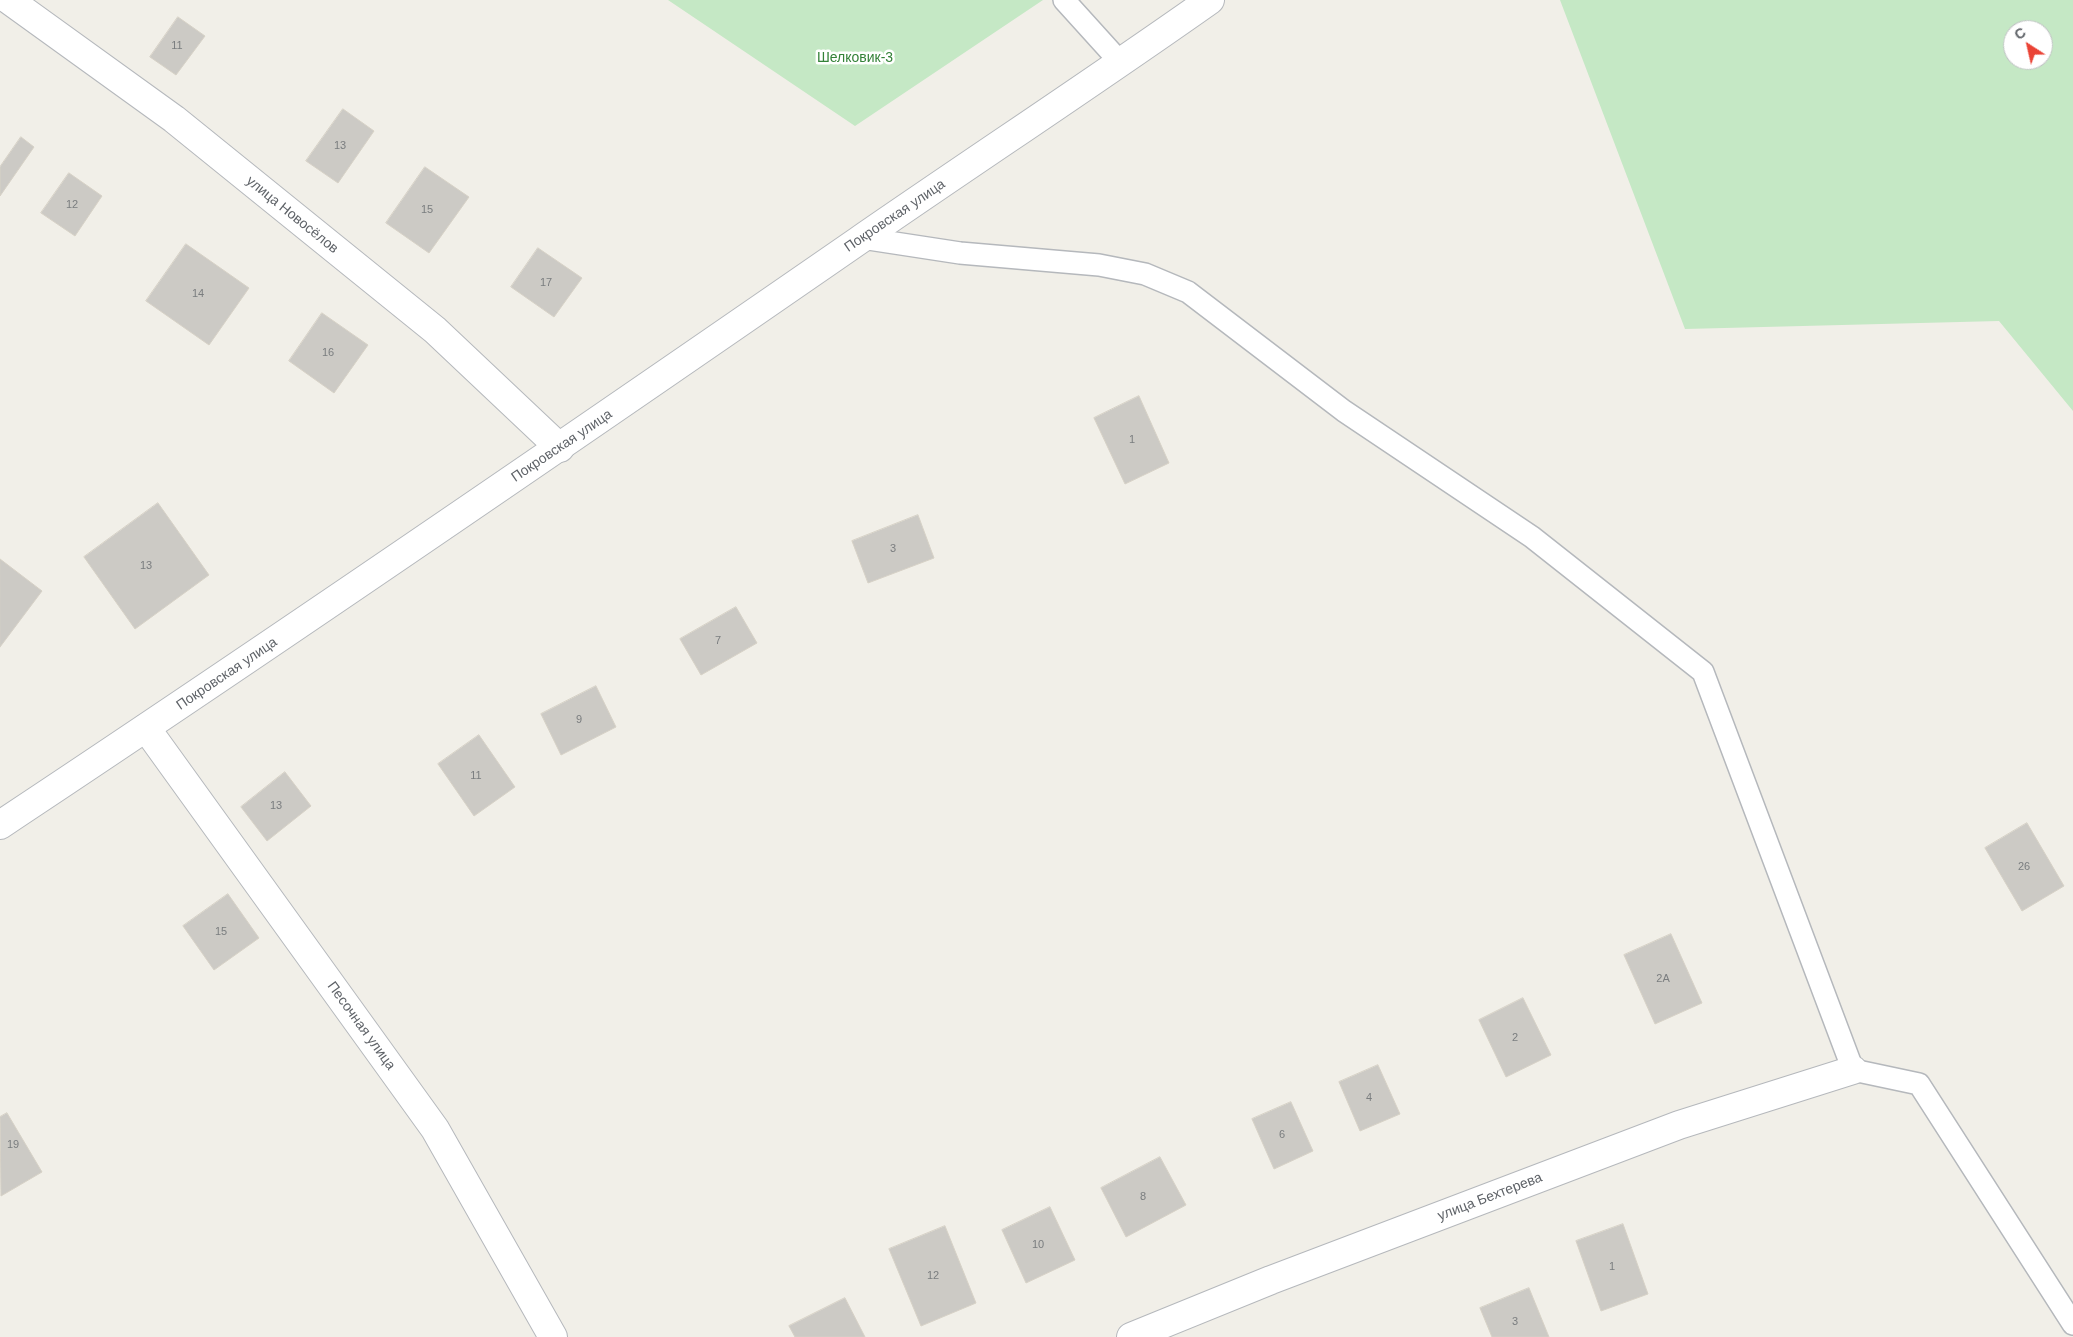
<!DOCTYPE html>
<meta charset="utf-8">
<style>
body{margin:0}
#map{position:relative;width:2073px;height:1337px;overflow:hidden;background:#f1efe8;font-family:Arial,sans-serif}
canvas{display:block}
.north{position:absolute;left:2003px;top:20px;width:50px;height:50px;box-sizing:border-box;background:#fff;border:1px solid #bfc1c3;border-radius:50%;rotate:325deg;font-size:14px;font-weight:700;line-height:20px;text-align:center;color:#5f6368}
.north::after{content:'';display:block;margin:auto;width:18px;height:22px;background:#ea4335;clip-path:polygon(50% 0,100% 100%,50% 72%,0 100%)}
</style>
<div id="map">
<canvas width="2073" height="1337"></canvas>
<div class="north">С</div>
</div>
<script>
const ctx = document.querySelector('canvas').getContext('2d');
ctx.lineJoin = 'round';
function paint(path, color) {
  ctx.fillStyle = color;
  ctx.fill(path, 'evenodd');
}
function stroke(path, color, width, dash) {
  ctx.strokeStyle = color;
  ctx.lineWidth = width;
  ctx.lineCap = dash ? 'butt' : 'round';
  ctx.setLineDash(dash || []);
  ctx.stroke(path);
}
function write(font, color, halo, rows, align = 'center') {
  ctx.font = font + ' Arial,sans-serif';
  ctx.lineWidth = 5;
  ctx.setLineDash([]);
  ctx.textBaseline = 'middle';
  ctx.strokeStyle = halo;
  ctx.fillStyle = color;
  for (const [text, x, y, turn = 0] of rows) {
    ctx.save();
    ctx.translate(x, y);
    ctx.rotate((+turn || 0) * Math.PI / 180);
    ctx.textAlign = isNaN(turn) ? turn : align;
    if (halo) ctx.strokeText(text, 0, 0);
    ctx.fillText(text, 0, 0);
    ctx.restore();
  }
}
paint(new Path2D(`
 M668,0H1043L855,126Z
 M1560,0H2073V411L1999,321L1685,329ZM2013,30H2043V60H2013Z`), '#c5e8c5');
const building = new Path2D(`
 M178,17L205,36L176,75L150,57Z
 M343,109L374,131L338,183L306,161Z
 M21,137L34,147L0,196V167Z
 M425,167L469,197L429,253L386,223Z
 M69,173L102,196L75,236L41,213Z
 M186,244L249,288L209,345L146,301Z
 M538,248L582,278L554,317L511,287Z
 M322,313L368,345L334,393L289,361Z
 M1139,396L1169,463L1125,484L1094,418Z
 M158,503L209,575L135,629L84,557Z
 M918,515L934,558L868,583L852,541Z
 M0,559L42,591L0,647Z
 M736,607L757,643L701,675L680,639Z
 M596,686L616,727L561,755L541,714Z
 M479,735L515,787L474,816L438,764Z
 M285,772L311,806L267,841L241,807Z
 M2027,823L2064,886L2022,911L1985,848Z
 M228,894L259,938L214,970L183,926Z
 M1671,934L1702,1003L1655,1024L1624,955Z
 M1523,998L1551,1055L1506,1077L1479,1020Z
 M1378,1065L1400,1114L1360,1131L1339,1082Z
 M1291,1102L1313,1151L1274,1169L1252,1119Z
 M7,1113L42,1172L1,1196L0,1117Z
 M1160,1157L1186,1205L1126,1237L1101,1188Z
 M1050,1207L1075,1260L1026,1283L1002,1230Z
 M1623,1224L1648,1294L1601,1311L1576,1241Z
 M945,1226L976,1303L921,1326L889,1249Z
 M1529,1288L1549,1337H1492L1480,1308Z
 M845,1298L865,1337H795L789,1326Z`);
paint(building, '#cccac5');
stroke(building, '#d6d1c6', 1);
const service = new Path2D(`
 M1064,0L1121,63
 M862,238L960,253L1099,265L1145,274L1188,292L1344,411L1532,537L1703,672L1853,1070L1919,1084L2073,1324`);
const minor = new Path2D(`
 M9,0L174,119L435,330L560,448
 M146,728L435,1129L553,1337
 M1131,1337L1271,1280L1679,1125L1853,1070`);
const tertiary = new Path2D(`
 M0,825C288,634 573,438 858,241C975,160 1094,82 1210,0`);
stroke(service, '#b5b8bc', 24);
stroke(minor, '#b5b8bc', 30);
stroke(tertiary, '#b5b8bc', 30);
stroke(service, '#fff', 21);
stroke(minor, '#fff', 28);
stroke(tertiary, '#fff', 28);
write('11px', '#7a7d7f', null, [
 ["11",177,46],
 ["13",340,146],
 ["12",72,205],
 ["15",427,210],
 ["17",546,283],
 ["14",198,294],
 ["16",328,353],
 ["1",1132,440],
 ["3",893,549],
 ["13",146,566],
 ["7",718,641],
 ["9",579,720],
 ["11",476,776],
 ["13",276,806],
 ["26",2024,867],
 ["15",221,932],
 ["2А",1663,979],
 ["2",1515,1038],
 ["4",1369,1098],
 ["6",1282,1135],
 ["19",13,1145],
 ["8",1143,1197],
 ["10",1038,1245],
 ["1",1612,1267],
 ["12",933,1276],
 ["3",1515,1322]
]);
write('14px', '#348238', '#fff', [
 ["Шелковик-3",855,58]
]);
write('14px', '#5f6368', '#fff', [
 ["улица Новосёлов",292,215,39],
 ["Покровская улица",895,216,-34],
 ["Покровская улица",562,446,-34],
 ["Покровская улица",227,674,-34],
 ["Песочная улица",361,1026,54],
 ["улица Бехтерева",1490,1197,-21]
]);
</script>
